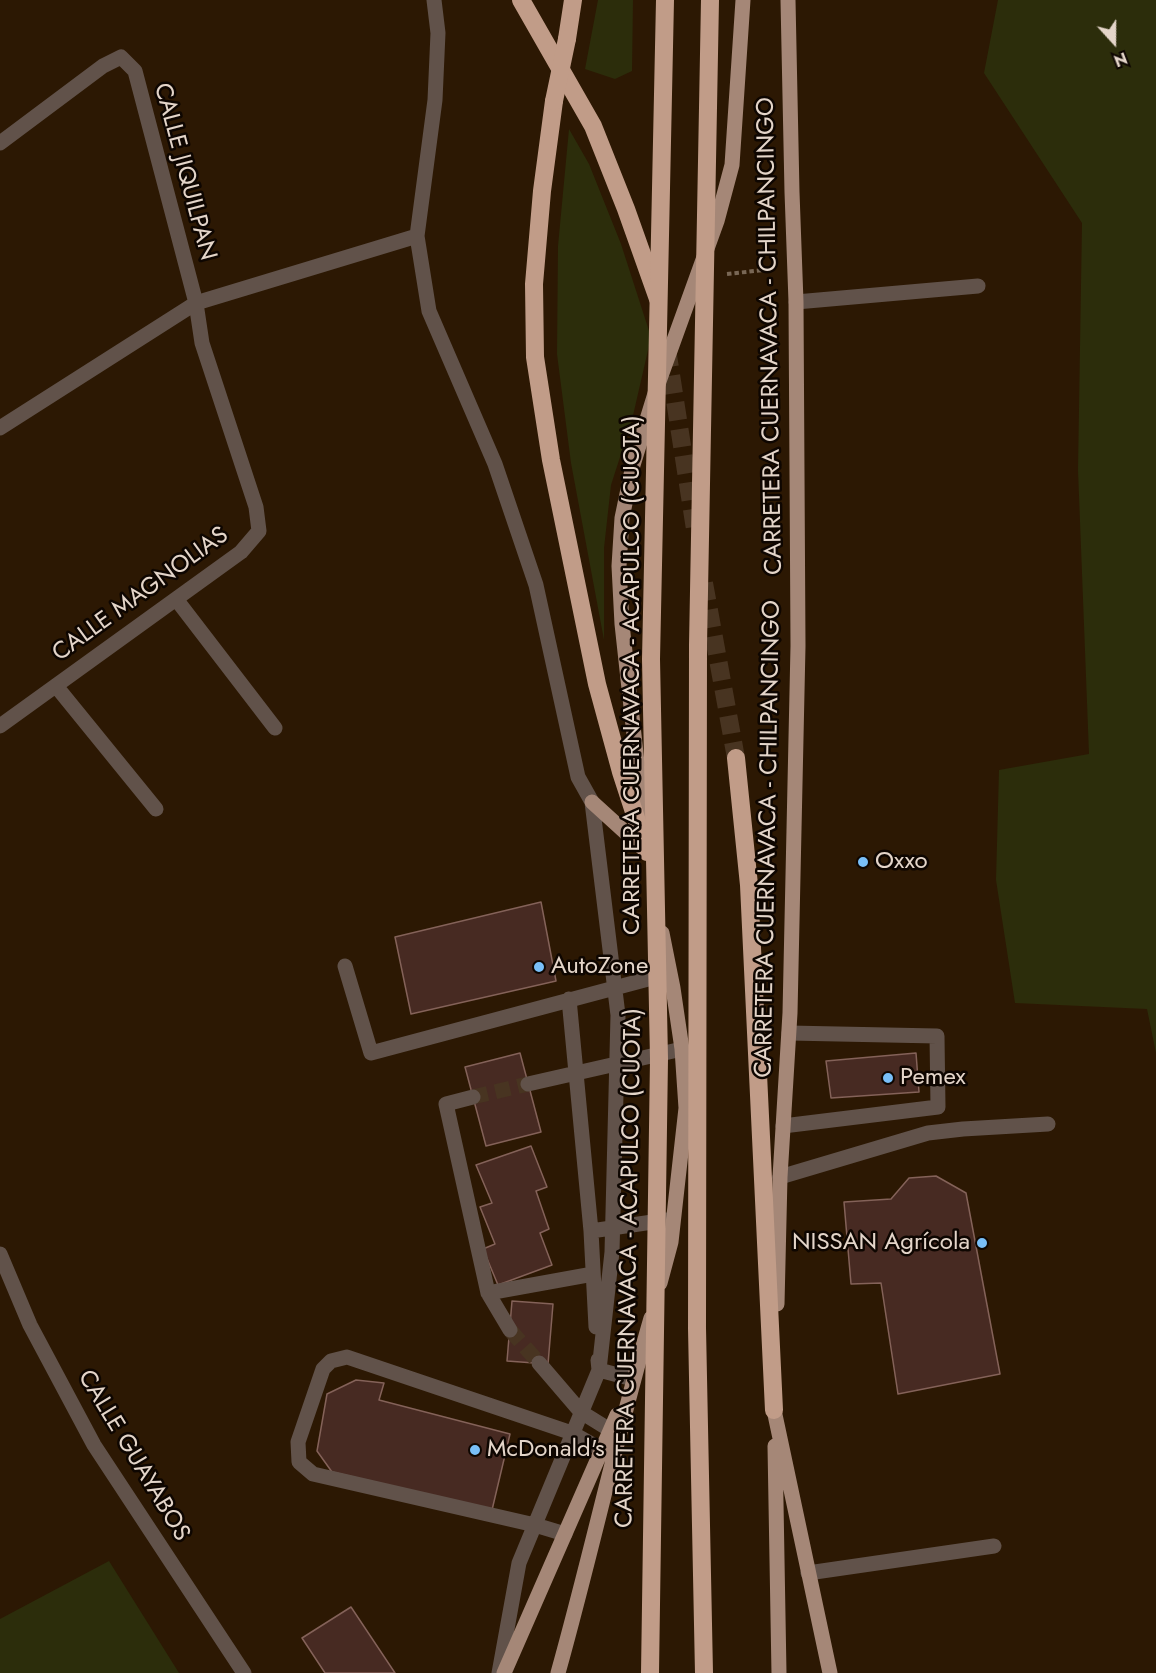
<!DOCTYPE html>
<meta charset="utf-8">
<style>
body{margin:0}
#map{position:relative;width:1156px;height:1673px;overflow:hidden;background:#2c1803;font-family:Jost,sans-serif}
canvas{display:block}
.north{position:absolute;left:1084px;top:12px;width:60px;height:60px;-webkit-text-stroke:4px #0e0601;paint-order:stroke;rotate:159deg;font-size:16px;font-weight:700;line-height:24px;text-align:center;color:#e4d5c9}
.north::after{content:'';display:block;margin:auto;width:21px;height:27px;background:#e4d5c9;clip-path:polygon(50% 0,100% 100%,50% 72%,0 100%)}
</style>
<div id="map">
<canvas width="1156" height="1673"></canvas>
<div class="north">N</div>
</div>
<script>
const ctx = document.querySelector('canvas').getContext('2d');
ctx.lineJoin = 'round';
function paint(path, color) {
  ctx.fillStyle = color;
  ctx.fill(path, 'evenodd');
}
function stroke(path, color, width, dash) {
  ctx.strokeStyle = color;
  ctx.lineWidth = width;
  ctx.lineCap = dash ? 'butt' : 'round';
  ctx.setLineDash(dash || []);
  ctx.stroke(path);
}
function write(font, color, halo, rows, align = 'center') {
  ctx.font = font + ' Jost,sans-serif';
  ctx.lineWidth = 5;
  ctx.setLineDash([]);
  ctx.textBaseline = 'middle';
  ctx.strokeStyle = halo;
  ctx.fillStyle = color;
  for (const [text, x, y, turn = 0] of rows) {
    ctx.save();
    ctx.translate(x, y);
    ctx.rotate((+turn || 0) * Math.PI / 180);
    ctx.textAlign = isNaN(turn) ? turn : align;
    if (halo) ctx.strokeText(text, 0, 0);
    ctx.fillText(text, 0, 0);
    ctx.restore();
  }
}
paint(new Path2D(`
 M598,0H633L632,71L615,79L585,69Z
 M998,0H1156V1053L1147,1009L1015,1003L996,880L999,770L1089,754L1078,470L1082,223L984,73Z
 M569,129L589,164L621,244L651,337L632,420L611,485L604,548V640L571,463L557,354L558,246Z
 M109,1561L179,1673H0V1619Z`), '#2c2d0b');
const building = new Path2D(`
 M541,902L556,981L411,1014L395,937Z
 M520,1053L541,1132L486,1146L465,1067Z
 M916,1053L919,1092L831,1098L826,1061Z
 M531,1146L547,1187L536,1191L549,1229L540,1233L552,1265L498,1285L483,1249L495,1244L480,1207L492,1203L476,1165Z
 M936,1176L966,1193L1000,1374L898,1394L881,1283L851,1284L844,1202L891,1199L909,1178Z
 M512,1301L553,1304L548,1364L507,1361Z
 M356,1380L384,1383L379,1400L510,1434L492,1510L332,1472L317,1451L327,1394Z
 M351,1607L395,1673H325L302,1638Z`);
paint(building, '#472a22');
stroke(building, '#846259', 1.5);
stroke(new Path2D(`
 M473,1097L528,1084
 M510,1330L539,1363`), '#483421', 15, [15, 8]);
stroke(new Path2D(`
 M667,349L695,529
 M704,583L736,758`), '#483421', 18, [18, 9]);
stroke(new Path2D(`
 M727,274L773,269`), '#796755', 4, [4.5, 3]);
stroke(new Path2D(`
 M434,0L438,33L435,100L417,236L429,311L495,464L536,585L578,777L592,802L618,1015L612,1252L599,1370L519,1563L499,1673
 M0,143L103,66L121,57L135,71L196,303L202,343L256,507L259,531L241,552L0,726
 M796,302L978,286
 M0,428L196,303L417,236
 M176,599L275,728
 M56,686L156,809
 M345,966L371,1053L667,974
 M569,999L591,1231L666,1220
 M528,1084L682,1049
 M473,1097L446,1104L488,1293L510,1330
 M783,1126L938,1107L937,1036L789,1033
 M780,1177L928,1133L963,1129L1048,1124
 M591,1231L596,1327
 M0,1254L30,1325L94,1445L244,1673
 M488,1293L593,1274
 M598,1360L599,1370L633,1379
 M539,1363L581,1412L610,1430
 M565,1534L535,1525L313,1474L299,1462L298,1442L323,1369L331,1361L347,1357L572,1433L602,1450
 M808,1573L994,1546`), '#61524a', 15);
stroke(new Path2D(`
 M592,802L647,852
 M644,827L622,624L619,566L622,518L633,465L657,387L717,221L732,165L743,0
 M660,1283L671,1242L686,1108L682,1049L673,988L662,933
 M777,1304L780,1177L790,1013L798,646L796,302L792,192L788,0
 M774,1400V1410L830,1673
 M775,1446L779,1673
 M504,1673L617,1415
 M558,1673C591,1555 617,1435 651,1318`), '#a58777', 15);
stroke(new Path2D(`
 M521,0L593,126L626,209L658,299
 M567,39L573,0
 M554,101L542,191L534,284L535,357L551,460L597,684L621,772L647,852
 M736,758L749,885L774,1410`), '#c19c88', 18);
stroke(new Path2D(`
 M554,101L567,39
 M650,1673L659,1059L651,659L665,0
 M704,1673L697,1328L698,645L710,0`), '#c19c88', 18);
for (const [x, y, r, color] of [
 [863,862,6,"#79bff8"],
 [539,967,6,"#79bff8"],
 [888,1078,6,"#79bff8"],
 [982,1243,6,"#79bff8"],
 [475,1450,6,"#79bff8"]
]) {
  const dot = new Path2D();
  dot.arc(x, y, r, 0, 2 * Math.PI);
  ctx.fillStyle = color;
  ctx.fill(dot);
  stroke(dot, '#0e0601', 2);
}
write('24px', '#e4d5c9', '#0e0601', [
 ["CALLE JIQUILPAN",184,172,75],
 ["CARRETERA CUERNAVACA - CHILPANCINGO",771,336,-91],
 ["CALLE MAGNOLIAS",141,595,-36],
 ["CARRETERA CUERNAVACA - ACAPULCO (CUOTA)",633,675,-90],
 ["CARRETERA CUERNAVACA - CHILPANCINGO",769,839,-89],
 ["CARRETERA CUERNAVACA - ACAPULCO (CUOTA)",630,1268,-89],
 ["CALLE GUAYABOS",133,1456,59]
]);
write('24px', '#e4d5c9', '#0e0601', [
 ["Oxxo",875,862],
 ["AutoZone",551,967],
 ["Pemex",900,1078],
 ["NISSAN Agrícola",970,1243,"right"],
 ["McDonald's",487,1450]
], 'left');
</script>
